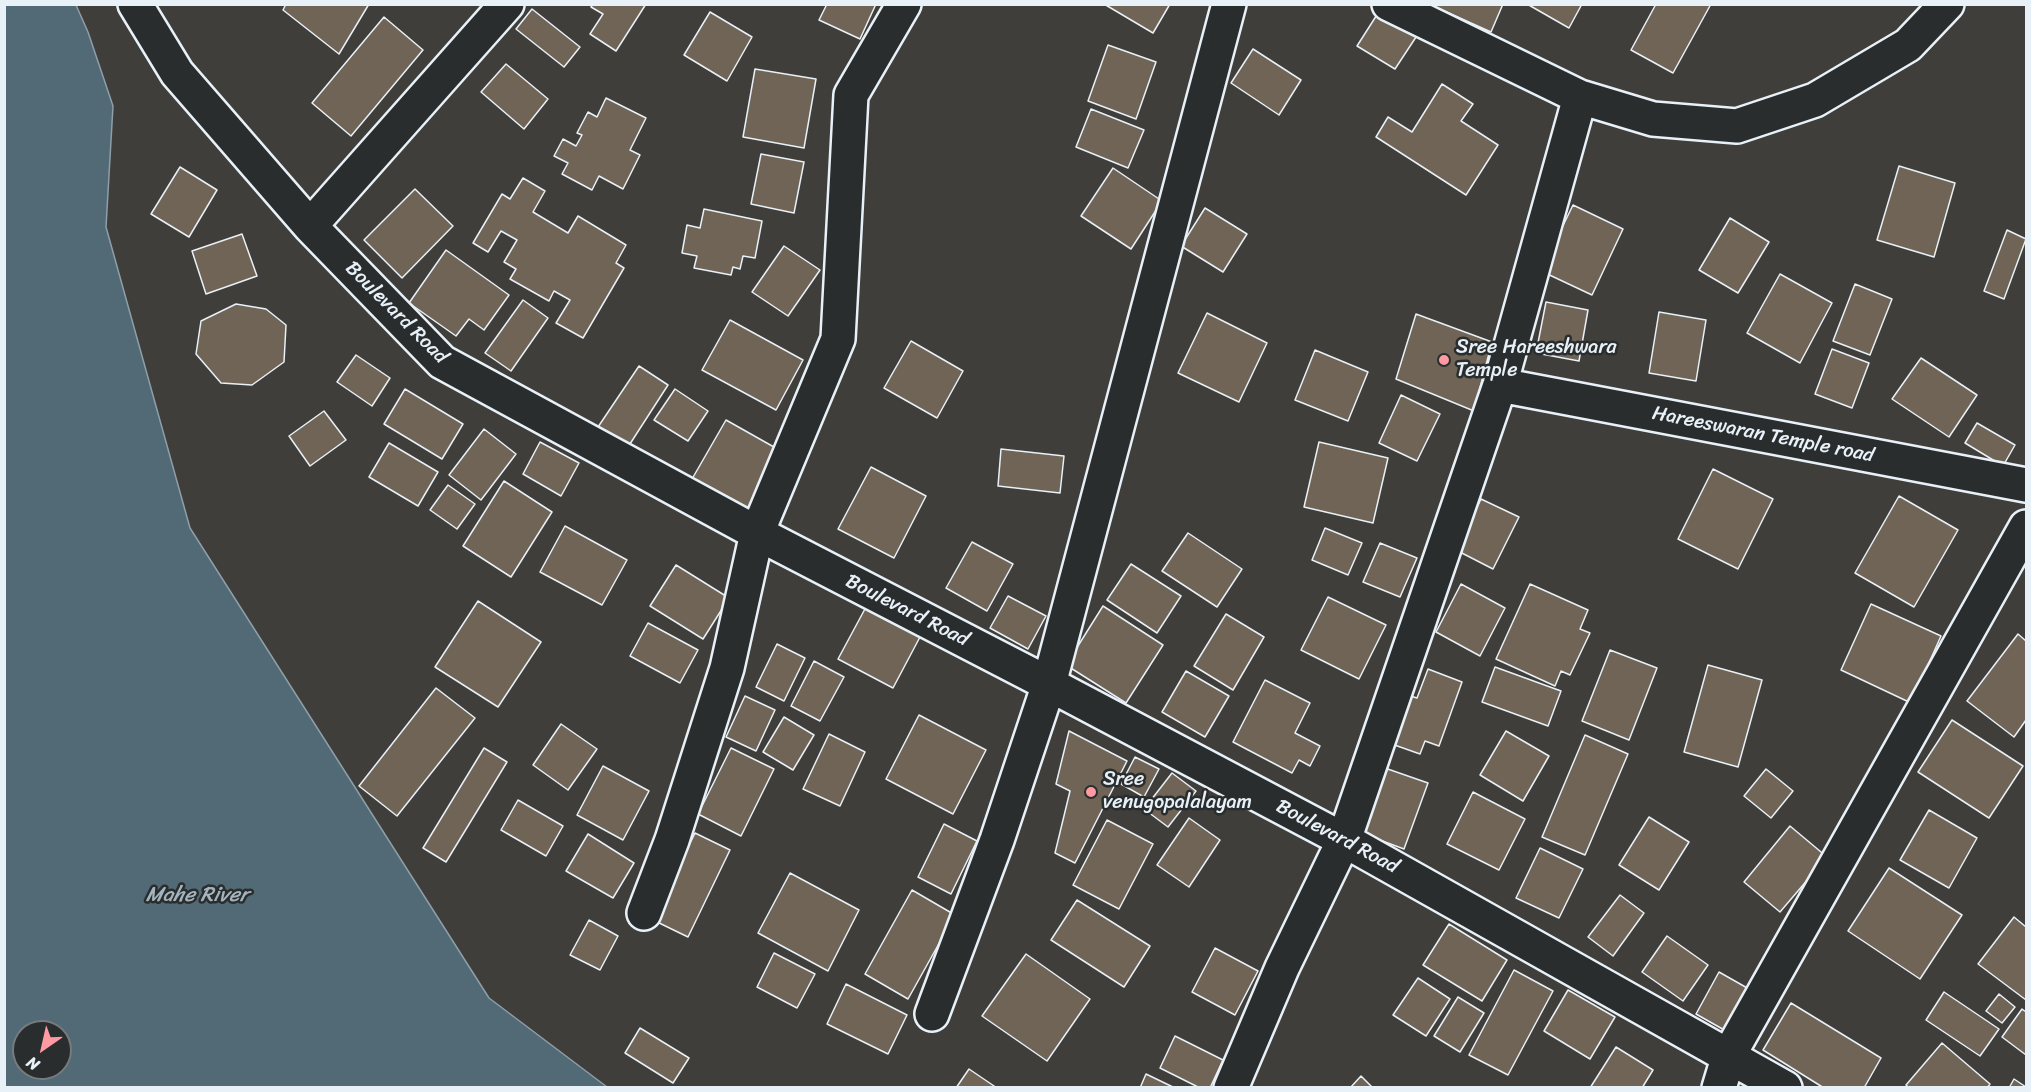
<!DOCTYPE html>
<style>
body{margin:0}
#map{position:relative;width:2031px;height:1092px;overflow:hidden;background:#3f3e3a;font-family:Sriracha,sans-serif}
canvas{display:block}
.frame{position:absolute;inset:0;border:6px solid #e8f1f8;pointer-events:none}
.north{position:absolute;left:12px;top:1020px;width:60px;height:60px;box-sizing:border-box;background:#2a2d2e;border:2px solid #767b7f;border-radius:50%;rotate:214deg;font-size:16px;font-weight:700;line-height:24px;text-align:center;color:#e8f1f8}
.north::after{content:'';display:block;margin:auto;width:21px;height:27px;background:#ff9aa2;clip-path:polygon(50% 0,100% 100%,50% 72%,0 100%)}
</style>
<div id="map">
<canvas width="2031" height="1092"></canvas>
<div class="frame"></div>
<div class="north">N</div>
</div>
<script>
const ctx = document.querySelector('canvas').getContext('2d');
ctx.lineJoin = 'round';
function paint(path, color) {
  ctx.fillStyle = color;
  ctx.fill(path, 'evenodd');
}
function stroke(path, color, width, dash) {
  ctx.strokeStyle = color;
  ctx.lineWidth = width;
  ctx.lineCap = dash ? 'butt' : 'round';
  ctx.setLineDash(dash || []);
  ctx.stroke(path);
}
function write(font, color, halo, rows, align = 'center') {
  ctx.font = font + ' Sriracha,sans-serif';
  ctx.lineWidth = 5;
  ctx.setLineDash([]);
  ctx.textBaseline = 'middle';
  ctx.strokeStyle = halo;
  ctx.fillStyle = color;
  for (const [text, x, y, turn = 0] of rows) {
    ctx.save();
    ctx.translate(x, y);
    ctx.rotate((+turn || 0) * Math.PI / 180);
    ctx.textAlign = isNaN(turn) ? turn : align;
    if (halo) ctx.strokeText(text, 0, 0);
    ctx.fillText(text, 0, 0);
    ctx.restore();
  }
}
const water = new Path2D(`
 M5,4L76,5L88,32L113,106L106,227L190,528L489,998L607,1087H5ZM24,1032H60V1068H24Z`);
paint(water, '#526976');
stroke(water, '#8e9faa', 1.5);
const building = new Path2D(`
 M286,4H369L339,54L283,10Z
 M593,4H646L616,51L590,34L603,14L591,7Z
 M827,4H876L860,39L819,20Z
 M1104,4H1170L1153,33Z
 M1433,4H1503L1491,32L1433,6Z
 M1527,4H1582L1569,28Z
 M1656,4H1711L1673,73L1631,50Z
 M532,9L580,47L564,67L516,29Z
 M1380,10L1418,34L1395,69L1357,46Z
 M710,12L752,37L727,81L684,55Z
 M384,17L423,50L351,136L312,103Z
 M1108,45L1156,62L1136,119L1088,101Z
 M1253,49L1301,80L1279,115L1231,83Z
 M506,64L548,99L524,129L481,92Z
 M755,69L816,79L804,148L743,137Z
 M1442,84L1473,104L1461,121L1498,145L1466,195L1376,137L1388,117L1412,132Z
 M606,98L646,118L630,150L640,155L623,189L599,176L592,190L562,174L568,163L554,156L563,139L576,146L582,135L577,133L588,112L597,117Z
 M1091,109L1144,130L1128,168L1076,147Z
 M761,154L804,162L794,213L751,204Z
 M1899,166L1955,183L1934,257L1877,240Z
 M180,167L217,190L189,237L151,214Z
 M1113,168L1162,201L1131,249L1081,216Z
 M523,178L545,191L533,212L568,233L578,216L626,245L616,263L624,268L583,338L556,323L570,300L554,291L549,301L510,279L516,269L504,262L517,240L501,231L488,252L473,243L502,194L510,199Z
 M415,189L453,226L402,278L364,240Z
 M1573,205L1623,229L1592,295L1541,271Z
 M1205,208L1247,234L1223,272L1181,246Z
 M704,209L762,221L755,258L743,256L740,269L733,267L731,275L694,268L697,256L682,253L687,225L700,228Z
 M1730,218L1769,242L1738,293L1699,270Z
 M2007,230L2026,239L2004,299L1984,291Z
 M242,234L257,276L206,294L192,251Z
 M784,246L820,270L788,316L752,292Z
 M446,250L509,295L484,330L469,319L456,336L409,303Z
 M1780,274L1832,303L1800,363L1747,333Z
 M1855,284L1892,299L1870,355L1833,341Z
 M523,300L548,318L511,371L485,353Z
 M1546,302L1588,310L1579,361L1536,353Z
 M236,304L266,309L286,325L284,362L252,385L221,383L196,354L201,321Z
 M1659,312L1706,320L1696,381L1649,373Z
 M1207,313L1267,343L1239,402L1178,373Z
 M1416,314L1492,342L1474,411L1396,379Z
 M730,320L803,360L776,410L702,370Z
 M911,341L963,371L937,418L884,388Z
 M1832,349L1869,363L1852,408L1815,394Z
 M1315,350L1368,372L1348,421L1295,400Z
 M356,355L390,378L372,406L337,382Z
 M1921,358L1977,395L1949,437L1892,399Z
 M639,366L668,385L628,447L598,427Z
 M405,389L463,424L442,459L384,424Z
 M675,389L708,411L688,441L654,420Z
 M1401,395L1440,414L1417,461L1379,443Z
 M324,411L346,440L310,466L289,436Z
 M726,420L781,451L746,511L692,479Z
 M1977,423L2015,445L2003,466L1965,443Z
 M484,429L516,454L481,500L449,475Z
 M540,442L579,463L561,496L523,474Z
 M1319,442L1388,458L1373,523L1304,507Z
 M389,443L438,472L418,506L369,477Z
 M1001,449L1064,456L1060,493L998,486Z
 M871,467L926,496L894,558L838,529Z
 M1713,469L1773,499L1738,569L1678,539Z
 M504,481L552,512L511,577L463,546Z
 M448,485L475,504L457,529L430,510Z
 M1899,496L1958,530L1914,607L1855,573Z
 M1481,499L1519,517L1493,569L1456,550Z
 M565,526L627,560L602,605L540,572Z
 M1325,528L1362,543L1348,575L1312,560Z
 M1188,533L1242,569L1217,607L1162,571Z
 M972,542L1013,564L987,611L946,588Z
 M1380,543L1417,558L1400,597L1363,582Z
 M1131,564L1181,596L1157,633L1107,600Z
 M676,565L729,598L703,639L650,606Z
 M1461,584L1505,608L1480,656L1436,632Z
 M1530,584L1588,610L1580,629L1590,633L1570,675L1561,671L1555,686L1496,659Z
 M1008,596L1046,616L1028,649L990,628Z
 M1328,597L1386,625L1359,679L1301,650Z
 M478,601L541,642L498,707L435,667Z
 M1871,604L1941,636L1911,703L1841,670Z
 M1103,606L1163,645L1126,703L1066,665Z
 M866,607L920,637L893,688L838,659Z
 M1226,614L1264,637L1233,690L1194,666Z
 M648,623L698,650L680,683L630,656Z
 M2018,634L2026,641V720L2014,737L1967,701Z
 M777,644L805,658L784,701L756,687Z
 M1610,650L1657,668L1629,740L1582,721Z
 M814,661L844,677L820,721L791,706Z
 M1708,665L1762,680L1738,767L1684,752Z
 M1495,667L1561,691L1548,726L1482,702Z
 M1428,669L1462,682L1439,746L1425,741L1420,754L1386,742L1404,694L1417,698Z
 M1186,671L1229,696L1205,737L1162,712Z
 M1265,680L1310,703L1295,733L1320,746L1310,766L1299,760L1292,773L1233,742Z
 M436,688L475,718L397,816L359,786Z
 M745,696L775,710L756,751L726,737Z
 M919,715L986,750L953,814L886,779Z
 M784,717L814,735L793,770L763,752Z
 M1952,720L2023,766L1989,818L1918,772Z
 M561,724L597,749L568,790L533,765Z
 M1069,731L1127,761L1075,863L1055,853L1070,791L1056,784Z
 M1506,731L1549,756L1523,801L1480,775Z
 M829,734L865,752L840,806L803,789Z
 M1585,735L1628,754L1585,855L1542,837Z
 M484,748L507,762L446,862L423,848Z
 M731,748L774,769L741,836L698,814Z
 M1135,757L1159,769L1144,797L1121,784Z
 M603,766L649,791L623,840L577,815Z
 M1382,767L1428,783L1404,849L1358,832Z
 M1766,769L1793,791L1771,818L1744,796Z
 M1172,773L1196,791L1168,827L1144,809Z
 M1473,792L1525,819L1499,870L1447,844Z
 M518,800L563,826L546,856L501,830Z
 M1929,810L1977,838L1949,888L1900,860Z
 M1649,817L1689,842L1659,890L1619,865Z
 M1189,818L1220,840L1189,887L1157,865Z
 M1107,820L1153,844L1119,909L1073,885Z
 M944,824L977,841L951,894L918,877Z
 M1790,826L1827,857L1780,912L1744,882Z
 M695,833L730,850L688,937L653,920Z
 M588,834L634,863L613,898L566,871Z
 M1540,848L1583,869L1559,918L1516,898Z
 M1889,868L1962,915L1920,979L1848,931Z
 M790,873L859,910L828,971L758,933Z
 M912,890L955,915L908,999L865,974Z
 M1620,895L1644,913L1613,956L1588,937Z
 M1077,900L1150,946L1124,987L1051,940Z
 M2014,917L2026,927V1000L1978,964Z
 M589,920L618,936L600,970L570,955Z
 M1449,924L1507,960L1482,1001L1423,965Z
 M1667,936L1708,965L1683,1001L1642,972Z
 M1215,948L1258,971L1235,1015L1192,992Z
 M774,953L815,974L797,1008L757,987Z
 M1026,954L1090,999L1047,1061L982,1016Z
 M1514,970L1553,991L1508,1075L1469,1055Z
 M1719,972L1749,989L1726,1031L1696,1014Z
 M1418,978L1450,999L1426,1036L1393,1015Z
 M846,984L907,1015L888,1054L827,1024Z
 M1568,990L1615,1017L1590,1059L1544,1031Z
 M1944,992L1999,1029L1980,1056L1926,1020Z
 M1999,994L2015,1007L2002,1023L1986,1011Z
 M1458,997L1484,1013L1460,1052L1434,1036Z
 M1791,1003L1881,1058L1864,1088H1824L1763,1050Z
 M2022,1009L2026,1012V1055L2002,1037Z
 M640,1028L689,1058L673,1083L625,1053Z
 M1175,1036L1223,1060L1210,1088H1200L1160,1068Z
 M1942,1043L1990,1084L1987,1088H1909L1906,1085Z
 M1616,1047L1653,1070L1642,1088H1590Z
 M969,1069L997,1088H956Z
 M1146,1074L1175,1088H1140Z
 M1361,1076L1373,1088H1350Z
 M2014,1079L2026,1087V1088H2009Z`);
paint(building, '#706456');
stroke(building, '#e8f1f8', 1.5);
const street = new Path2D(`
 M135,4L177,73L310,226L442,362L757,533L1049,684L1344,840L1785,1088
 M1389,4L1580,97L1653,119L1737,126L1815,100L1908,45L1947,4
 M310,226L507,4
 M1500,385L2026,485
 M644,913L672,840L727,668L757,533L838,339L851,95L904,4
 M932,1014L997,840L1049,684L1229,4
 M1231,1088L1282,968L1344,840L1500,385L1580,97
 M1719,1088L1729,1055L2026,527`);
stroke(street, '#e8f1f8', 38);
stroke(street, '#2a2d2e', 33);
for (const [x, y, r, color] of [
 [1444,360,6,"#ff9aa2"],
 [1091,792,6,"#ff9aa2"]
]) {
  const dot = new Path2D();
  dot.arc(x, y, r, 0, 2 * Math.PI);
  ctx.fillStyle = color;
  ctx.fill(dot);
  stroke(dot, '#2a2d2e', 2);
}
write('20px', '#e8f1f8', '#2a2d2e', [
 ["Boulevard Road",396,313,45],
 ["Hareeswaran Temple road",1763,435,11],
 ["Boulevard Road",907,611,27],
 ["Boulevard Road",1337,837,28]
]);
write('20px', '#e8f1f8', '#2a2d2e', [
 ["Sree Hareeshwara",1456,348],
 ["Temple",1456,371],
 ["Sree",1103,780],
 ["venugopalalayam",1103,803]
], 'left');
write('italic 21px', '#a4b4be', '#2a2d2e', [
 ["Mahe River",197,896]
]);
</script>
